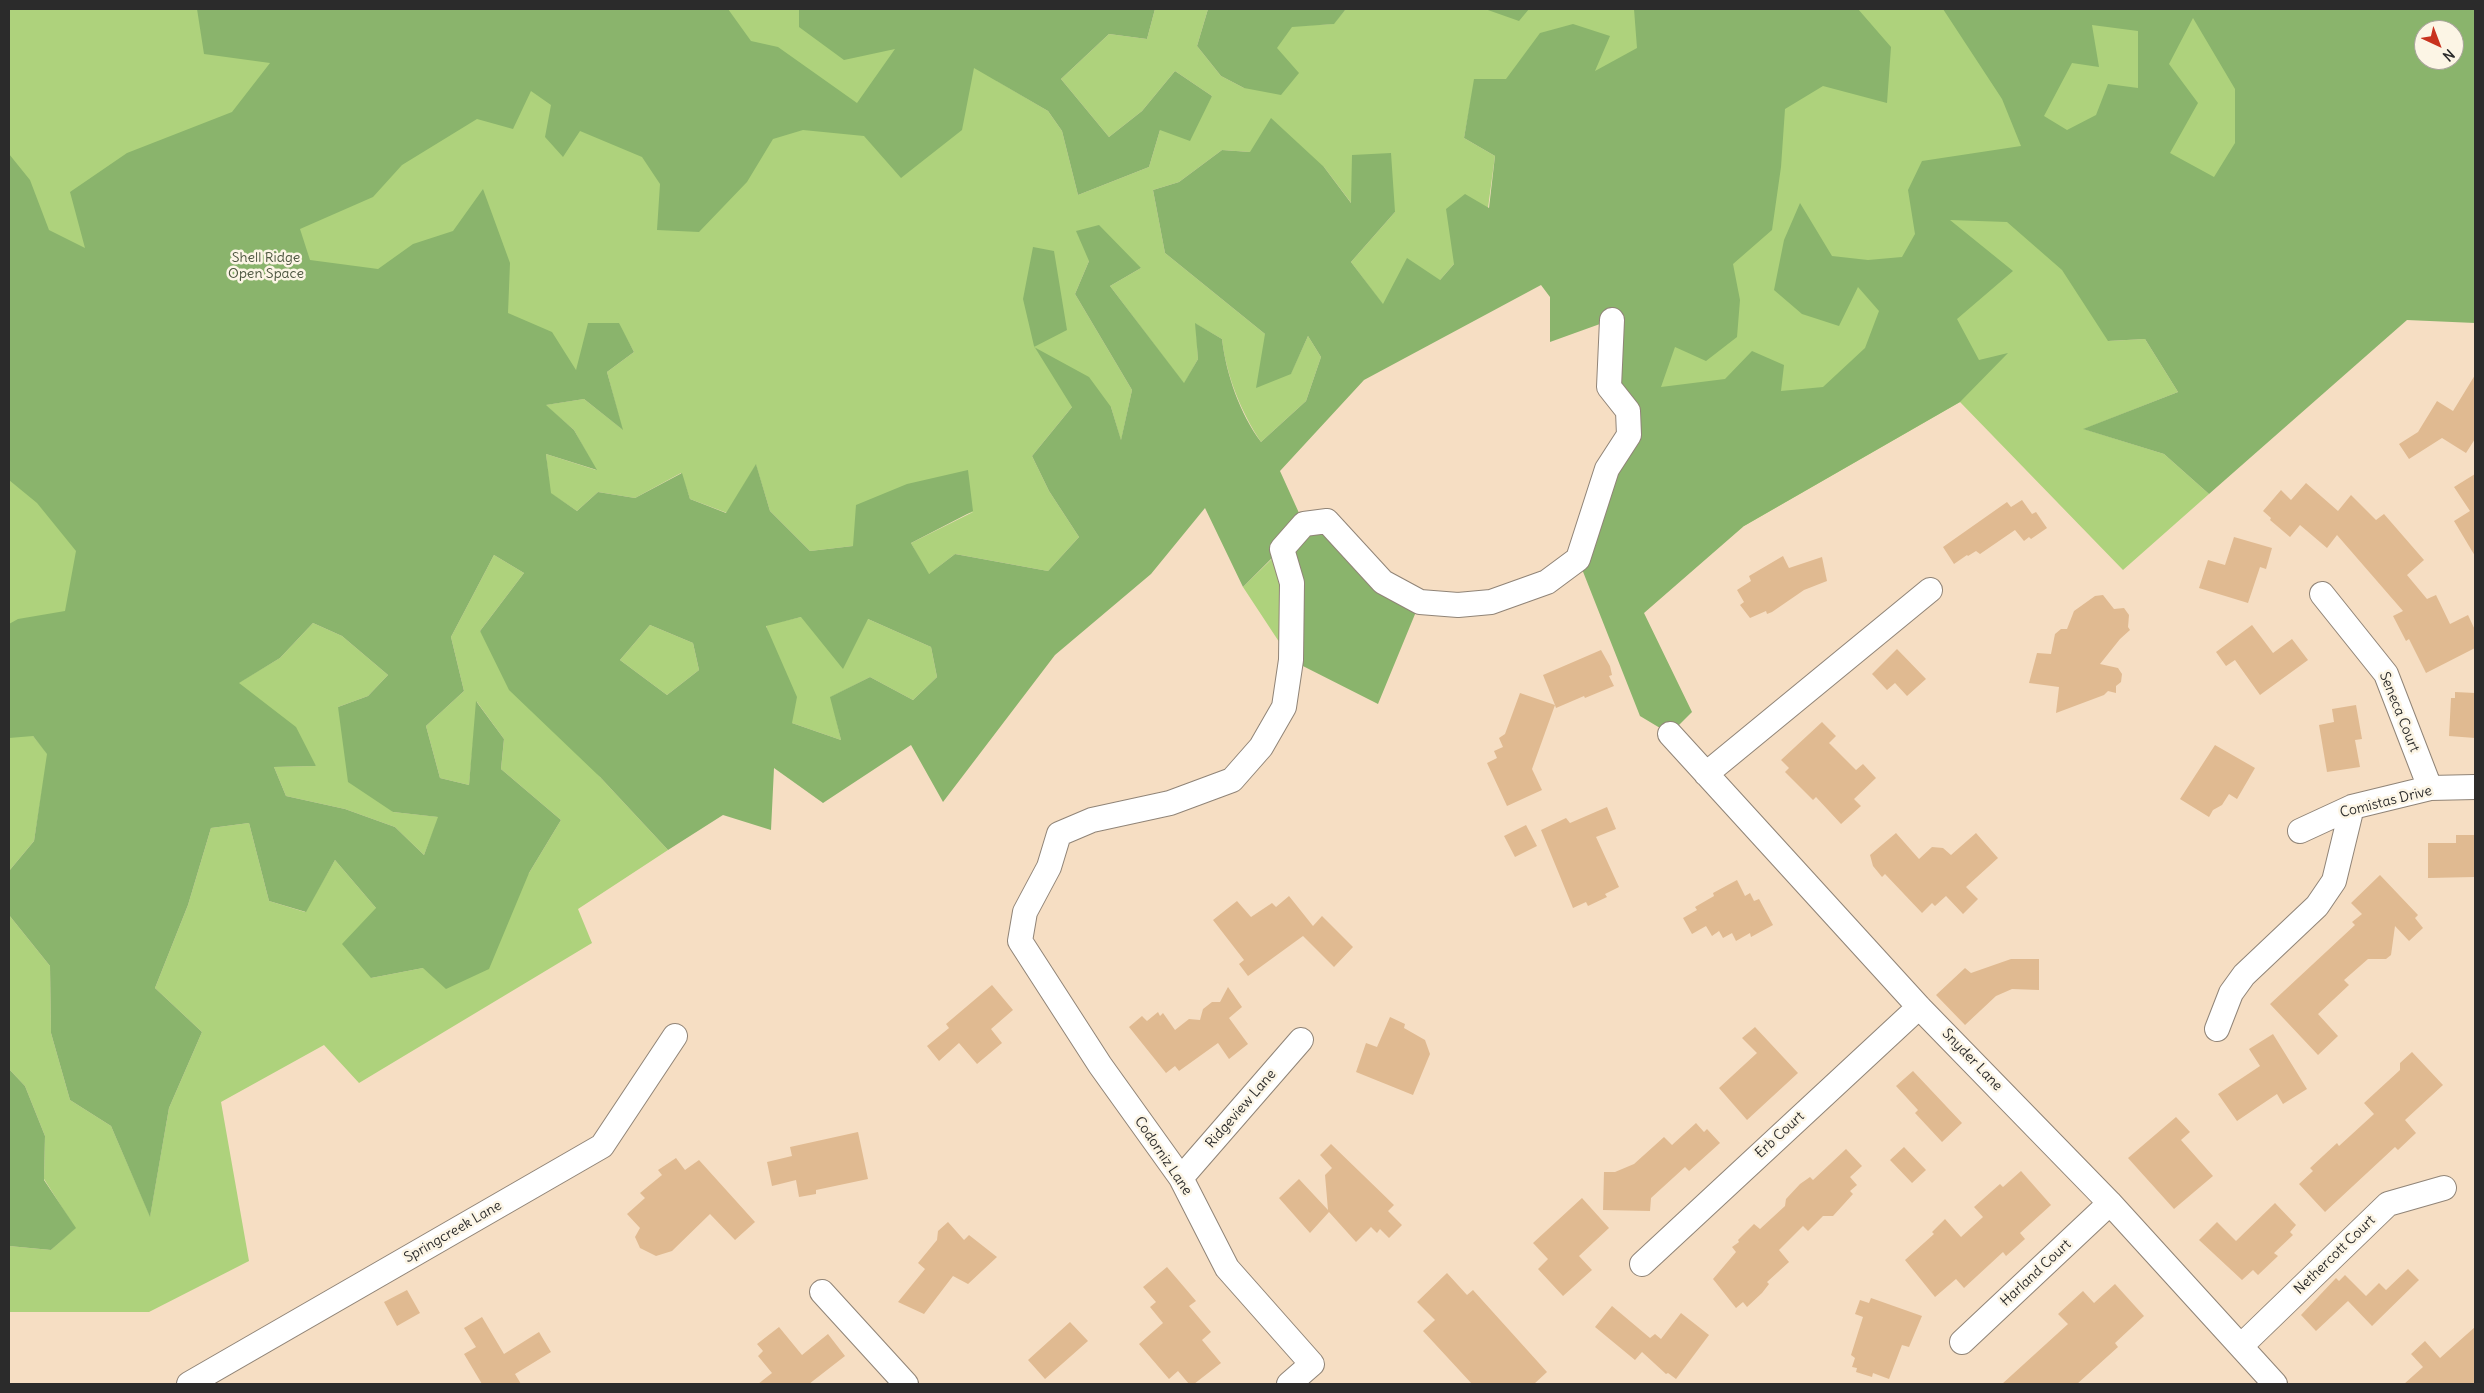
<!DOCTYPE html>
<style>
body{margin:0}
#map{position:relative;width:2484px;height:1393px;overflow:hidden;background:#f6dec3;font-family:Delius,sans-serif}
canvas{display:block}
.frame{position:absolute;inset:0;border:10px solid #2b2b2b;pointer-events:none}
.north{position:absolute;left:2414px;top:20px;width:50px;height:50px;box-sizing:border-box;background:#fcf5e5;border:1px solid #a8a49b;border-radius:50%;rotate:137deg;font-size:14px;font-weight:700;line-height:20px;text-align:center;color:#2b2b2b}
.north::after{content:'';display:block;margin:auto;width:18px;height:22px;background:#c8321e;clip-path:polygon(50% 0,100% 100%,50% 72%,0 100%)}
</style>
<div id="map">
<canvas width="2484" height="1393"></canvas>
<div class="frame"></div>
<div class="north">N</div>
</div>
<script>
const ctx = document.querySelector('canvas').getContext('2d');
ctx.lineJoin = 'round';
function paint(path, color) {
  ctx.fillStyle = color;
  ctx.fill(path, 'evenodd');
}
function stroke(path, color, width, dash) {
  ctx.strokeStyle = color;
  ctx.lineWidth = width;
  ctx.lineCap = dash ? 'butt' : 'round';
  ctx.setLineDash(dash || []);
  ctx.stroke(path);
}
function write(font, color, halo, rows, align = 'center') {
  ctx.font = font + ' Delius,sans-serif';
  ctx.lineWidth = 5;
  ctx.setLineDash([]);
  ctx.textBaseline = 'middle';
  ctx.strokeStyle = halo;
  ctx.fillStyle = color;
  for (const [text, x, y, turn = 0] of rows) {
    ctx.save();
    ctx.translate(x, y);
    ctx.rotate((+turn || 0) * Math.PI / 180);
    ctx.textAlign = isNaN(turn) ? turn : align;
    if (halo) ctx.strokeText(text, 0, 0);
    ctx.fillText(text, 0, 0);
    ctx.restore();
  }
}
paint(new Path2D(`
 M9,9H1104L997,81L1048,111L1062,131L1078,195L1149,167L1160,130L1212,96L1175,71L1142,111L1109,137L1061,79L1109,34L1147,39L1155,9H1208L1197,46L1221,76L1244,88L1292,26L1333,24L1346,9H2475V92L2108,341L2145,339L2178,392L2084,429L2164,454L2209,494L2123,570L1960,402L1744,526L1475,79L1464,138L1495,156L1488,208L1454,264L1440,280L1383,305L1351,262L1395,212L1352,204L1324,167L1250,152L1222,150L1179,182L1153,190L1165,253L1265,334L1291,373L1308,336L1321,357L1306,401L1261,442C1241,412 1226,375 1222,339L1196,324L1198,359L1184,384L1110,286L1141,268L1089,261L1075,294L1132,390L1121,441L1111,407H1072L1032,456L1049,491L1079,537L1048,571L955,554L928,575L911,543L973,512L853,546L810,551L770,511L756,465L727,513L690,499L681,473L635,498L598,492L577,511L550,493L546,454L596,470L574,430L545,405L584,399L622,429L607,372L634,352L624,334L576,370L33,736L48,754L34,841L9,871ZM2424,30H2454V60H2424Z
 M1282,549L1291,660L1243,587Z
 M494,555L524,573L480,631L600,777L668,850L578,909L592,943L359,1083L324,1045L221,1102L249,1261L149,1312H9V1246L51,1250L75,1228L44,1179L45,1136L25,1086L9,1069V915L50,966L51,1033L70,1100L111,1126L150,1216L169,1108L202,1032L155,988L188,905L211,828L249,823L269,901L305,912L335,860L376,908L371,978L423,968L529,873L561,820L501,769L504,739L477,702L469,785L440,778L426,726L464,691L451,637Z
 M801,617L868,619L931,647L937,677L913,700L870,677L831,697L841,740L792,723L766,625Z
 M313,623L342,636L388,675L368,696L338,707L393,812L439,817L424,855L395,827L345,809L286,796L274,767L316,766L238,683L280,658Z
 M650,625L693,643L699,670L667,695L620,660Z`), '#aed27c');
paint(new Path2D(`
 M197,9H728L751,41L778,47L857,103L895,49L844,60L799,27V9H1155L1147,39L1109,34L1061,79L1109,137L1142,111L1175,71L1212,96L1190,141L1160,130L1149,167L1078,195L1062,131L1048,111L974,68L962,130L901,178L864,136L803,130L773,139L747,182L699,232L657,230L660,184L642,157L580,131L563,157L545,137L551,105L531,91L513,129L477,119L402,165L373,197L300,229L310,260L378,269L413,244L453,231L483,189L510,263L508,313L552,332L576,370L588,323H619L634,352L607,372L623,430L584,399L546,405L574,430L597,470L546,454L551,493L577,511L598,492L635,498L682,473L690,499L726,513L756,464L770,511L810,551L853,546L856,505L907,484L968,470L973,511L911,543L929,574L955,554L1048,571L1079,537L1049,491L1032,456L1072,407L1034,346L1023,299L1033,247L1054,251L1067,330L1034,347L1089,377L1111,407L1121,440L1132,390L1075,294L1089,261L1076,231L1099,225L1141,268L1110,286L1184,383L1198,359L1195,323L1222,339C1226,374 1240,414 1261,442L1306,401L1321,357L1308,336L1291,374L1256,388L1265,334L1165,253L1153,190L1179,182L1222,150L1250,152L1271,118L1324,167L1351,203L1352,155L1391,153L1395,212L1351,262L1383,304L1407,258L1440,280L1454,264L1446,209L1465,194L1489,208L1495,156L1464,138L1474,79H1506L1540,33L1573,24L1610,36L1595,71L1637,48L1634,9H1858L1891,47L1887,103L1823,86L1785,109L1781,167L1772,230L1733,264L1740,300L1737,337L1706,361L1675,347L1661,387L1725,379L1752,351L1784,365L1781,391L1823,387L1865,348L1879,311L1858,287L1839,326L1802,314L1774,290L1784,240L1800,203L1832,256L1868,260L1902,257L1915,234L1908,190L1922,161L2021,146L2002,99L1943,9H2475V323L2407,320L2209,494L2164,454L2083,429L2178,392L2145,339L2108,341L2062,270L2007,222L1950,220L2013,271L1957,319L1979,360L2008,353L1960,402L1744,526L1644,613L1692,712L1670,734L1640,716L1578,559L1629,435L1609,387L1611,320L1550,342V297L1541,285L1364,380L1280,471L1304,524L1327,521L1420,602L1378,704L1291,660L1281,549L1243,587L1205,508L1151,574L1055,655L943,802L911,745L823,803L774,768L771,830L723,815L668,850L600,777L509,690L480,631L524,573L494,555L451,637L464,691L426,726L440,778L469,785L476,701L504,739L501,769L561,820L529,873L489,969L446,989L423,968L371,978L342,944L376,908L335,860L306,912L269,901L249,823L211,828L188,905L155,988L202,1032L169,1108L150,1217L111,1126L70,1100L51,1033L50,966L9,915V871L34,841L47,754L33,736L9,738V624L18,619L65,611L76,551L37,503L9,480V154L30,180L49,230L85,248L70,192L127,153L232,112L270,63L204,54ZM2193,18L2235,89V143L2214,177L2170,153L2198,103L2169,64ZM2092,25L2138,31V88L2108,84L2096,115L2067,130L2044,116L2072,63L2099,67ZM2424,30H2454V60H2424ZM801,617L843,669L868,619L931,647L937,677L913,700L870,677L830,697L841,740L792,723L797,697L766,626ZM313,623L342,636L388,675L368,696L338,707L348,782L393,812L438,817L424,855L395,827L345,809L286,796L274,767L316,766L296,727L239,683L280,658ZM650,625L693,643L699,670L667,695L620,660Z
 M1208,9H1346L1334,24L1292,27L1277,48L1299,73L1281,95L1244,88L1221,76L1197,46Z
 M1485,9H1529L1519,21Z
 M9,1069L25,1086L45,1136L44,1180L76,1228L51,1250L9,1246Z`), '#8ab46c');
paint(new Path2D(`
 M2475,375V439L2466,453L2442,438L2409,459L2399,444L2418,432L2437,401L2453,411Z
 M2475,474V556L2454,521L2470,511L2454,487Z
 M2306,483L2338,511L2351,495L2376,520L2384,514L2424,560L2407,575L2427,599L2436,595L2450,624L2468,615L2475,630V648L2426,673L2409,639L2406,641L2393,616L2403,611L2337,535L2327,548L2300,525L2290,537L2270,520L2271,518L2263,511L2281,490L2291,500Z
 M2022,500L2032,514L2036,512L2047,528L2031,539L2029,537L2024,541L2015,530L1980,554L1976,551L1968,556L1967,555L1954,564L1943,547L2007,502L2011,507Z
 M2234,537L2272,548L2266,569L2260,567L2248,603L2199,588L2208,560L2225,565Z
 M1783,556L1789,568L1822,557L1827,581L1804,590L1772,612L1767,614L1766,611L1750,618L1740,605L1744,602L1737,590L1751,581L1749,576Z
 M2103,595L2114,609L2124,608L2129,615L2128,627L2130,630L2120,639L2100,664L2118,668L2122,674L2121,682L2116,686V693L2108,691L2104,695L2056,713L2059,687L2029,683L2037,653L2051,654L2055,634L2061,629H2067L2074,611L2095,596Z
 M2252,625L2273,653L2292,639L2308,660L2260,695L2235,660L2226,666L2216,652Z
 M1897,649L1926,679L1907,696L1895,683L1887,690L1872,674Z
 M1601,650L1610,666L1612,675L1609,676L1614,686L1585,698L1584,696L1556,708L1555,705L1532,769L1542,790L1507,806L1487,763L1497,758L1494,751L1503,747L1499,738L1505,734L1520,693L1555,705L1543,675Z
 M2455,692L2475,693V738L2449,736L2451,698H2455Z
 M2356,705L2362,739L2355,740L2360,767L2327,772L2319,725L2334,722L2332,709Z
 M1822,722L1836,736L1829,743L1856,770L1863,764L1876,778L1854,799L1861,806L1841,824L1816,797L1813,800L1785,772L1789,768L1781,760Z
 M2215,745L2255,768L2237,799L2229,794L2222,805L2213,810L2209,817L2180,799Z
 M1607,807L1616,829L1596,837L1619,887L1605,894L1607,897L1588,906L1586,902L1573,908L1541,830L1566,818L1570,823Z
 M1526,825L1537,846L1515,857L1504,836Z
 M1896,833L1919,859L1932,847L1943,848L1951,855L1976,833L1998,858L1966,887L1978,899L1963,914L1946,896L1935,906L1932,903L1922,913L1885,874L1882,877L1873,866L1870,855Z
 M2456,835H2475V877L2428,878V843H2456Z
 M2380,875L2418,915L2415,918L2423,928L2409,941L2395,926L2391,955L2386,959H2368L2344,980L2349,985L2318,1014L2338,1036L2318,1055L2270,1004L2355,925L2352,922L2362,914L2351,903Z
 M1737,880L1745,896L1750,893L1754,901L1759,899L1773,925L1751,937L1750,933L1736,941L1732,933L1723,938L1719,931L1712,936L1706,926L1692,934L1683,918L1697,910L1695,907L1714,896L1713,893Z
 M1289,896L1313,926L1322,916L1353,947L1334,967L1303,936L1248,976L1239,964L1244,960L1213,920L1237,901L1251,917L1272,903L1276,907Z
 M2011,959H2039V990L2012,989L1996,996L1965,1025L1936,995L1965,968L1971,973Z
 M992,985L1013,1010L991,1029L1002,1043L977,1064L959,1043L939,1061L927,1046L949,1028L946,1024Z
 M1228,987L1242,1007L1229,1018L1248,1044L1229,1059L1218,1043L1179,1071L1175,1066L1166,1073L1129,1027L1142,1016L1147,1021L1158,1012L1160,1016L1163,1013L1175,1030L1189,1019L1200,1020L1203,1009L1212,1002H1220Z
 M1390,1017L1405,1024L1404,1028L1425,1040L1430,1054L1413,1095L1356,1072L1366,1043L1377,1047Z
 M1755,1027L1798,1073L1747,1120L1719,1088L1757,1053L1742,1038Z
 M2273,1034L2307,1089L2283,1104L2277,1094L2237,1121L2218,1094L2260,1066L2249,1049Z
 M2412,1052L2443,1085L2405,1120L2416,1133L2398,1150L2395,1147L2325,1212L2299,1184L2313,1171L2310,1168L2337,1143L2339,1146L2374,1114L2364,1103L2400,1070V1063Z
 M1913,1071L1962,1123L1942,1142L1915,1113L1918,1110L1896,1086Z
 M2176,1117L2190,1132L2181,1140L2213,1176L2174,1209L2128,1158Z
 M1696,1123L1704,1132L1707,1129L1720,1143L1689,1171L1685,1167L1651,1198L1650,1211L1603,1210L1604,1172H1615L1634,1164L1664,1137L1672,1145Z
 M858,1132L868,1179L816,1190V1194L799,1197L796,1180L772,1186L767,1162L792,1156L790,1147Z
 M1331,1144L1394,1205L1388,1211L1402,1225L1389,1238L1380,1229L1377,1233L1371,1227L1356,1242L1329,1212L1310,1233L1279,1198L1299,1179L1328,1210L1325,1175L1332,1168L1320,1155Z
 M1904,1147L1926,1170L1912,1183L1890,1160Z
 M1846,1149L1862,1166L1850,1177L1857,1185L1850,1191L1853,1194L1833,1216H1823L1808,1231L1803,1226L1779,1250L1789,1262L1767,1282L1769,1284L1762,1293L1747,1307L1743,1302L1736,1308L1713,1279L1736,1252L1732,1247L1739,1242L1738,1240L1754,1224L1760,1229L1785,1206L1786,1199L1800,1184L1810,1177L1813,1180Z
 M676,1158L685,1170L699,1160L755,1222L735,1240L710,1214L672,1251L656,1256L640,1248L635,1237L640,1228L627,1214L645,1198L640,1193L662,1175L658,1170Z
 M2021,1171L2051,1205L2020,1233L2025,1239L2006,1256L2003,1252L1964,1288L1956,1279L1935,1297L1905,1260L1934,1234L1932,1232L1945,1219L1961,1237L1983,1217L1974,1207L2000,1184L2003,1187Z
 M1582,1198L1609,1228L1579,1256L1592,1270L1563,1296L1538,1269L1548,1259L1533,1243Z
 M2275,1203L2296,1225L2290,1232L2293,1235L2274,1253L2278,1256L2258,1275L2253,1270L2242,1280L2199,1240L2217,1222L2236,1241Z
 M948,1222L964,1240L969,1235L997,1257L968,1284L953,1276L924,1314L898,1302L925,1269L918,1263L937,1240L938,1231Z
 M1167,1267L1196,1301L1189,1306L1211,1332L1202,1340L1221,1363L1194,1384H1189L1178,1371L1169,1379L1139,1344L1163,1323L1150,1307L1156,1302L1143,1287Z
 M2408,1269L2419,1280L2372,1326L2348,1301L2316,1331L2301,1315L2336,1278L2339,1281L2345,1275L2366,1296L2379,1283L2386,1290Z
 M1447,1273L1467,1295L1473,1290L1547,1372L1534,1384H1472L1423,1331L1435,1320L1417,1302Z
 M2115,1284L2144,1316L2115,1343L2118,1347L2077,1384H2002L2068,1324L2058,1314L2083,1291L2094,1303Z
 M407,1290L420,1313L397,1326L384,1302Z
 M1871,1298L1922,1316L1909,1347L1902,1345L1889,1379L1873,1373L1872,1377L1856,1372L1857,1368L1852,1367L1855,1358L1851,1355L1863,1317L1855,1314L1860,1300L1869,1303Z
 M1612,1306L1650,1338L1655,1334L1661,1339L1681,1313L1709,1335L1676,1379L1668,1373L1666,1374L1642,1352L1635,1360L1595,1327Z
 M482,1317L504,1354L539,1332L551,1352L515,1374L521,1384H482L464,1354L476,1347L464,1328Z
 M1070,1322L1088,1341L1045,1379L1028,1360Z
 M779,1327L802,1355L828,1334L845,1356L809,1384H758L772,1373L758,1356L763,1351L757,1344Z
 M2475,1327V1384H2404L2423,1367L2411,1354L2425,1341L2440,1358Z`), '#e0ba91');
const minor = new Path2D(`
 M2322,594L2386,674L2430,788
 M1670,734L1919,1007L2110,1203L2275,1384
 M1706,774L1930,590
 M2300,831L2352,807L2430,788L2475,787
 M2217,1029L2231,993L2244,975L2317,906L2334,881L2352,807
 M1181,1178L1301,1040
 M1642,1264L1919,1007
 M822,1292L906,1384
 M1962,1342L2110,1203
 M2241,1346L2388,1204L2444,1188
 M189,1384L602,1146L675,1036
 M1289,1384L1312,1364L1227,1268L1181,1178L1100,1065L1020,941L1025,912L1049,867L1059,834L1092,820L1170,803L1232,780L1261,747L1284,707L1291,660L1292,583L1282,549L1304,524L1327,521L1383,582L1420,602L1458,605L1491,602L1547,582L1578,559L1607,469L1629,435L1628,411L1609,387L1612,320`);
stroke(minor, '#908477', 26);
stroke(minor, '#fff', 24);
write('14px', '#4c553f', '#fcf5e5', [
 ["Shell Ridge",266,258],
 ["Open Space",266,274]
]);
write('14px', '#2b2b2b', '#fcf5e5', [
 ["Seneca Court",2399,712,68],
 ["Comistas Drive",2386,802,-14],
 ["Snyder Lane",1972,1060,46],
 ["Ridgeview Lane",1241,1109,-49],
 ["Erb Court",1780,1135,-43],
 ["Codorniz Lane",1163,1156,56],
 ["Springcreek Lane",453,1232,-30],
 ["Nethercott Court",2335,1255,-44],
 ["Harland Court",2036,1273,-43]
]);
</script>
